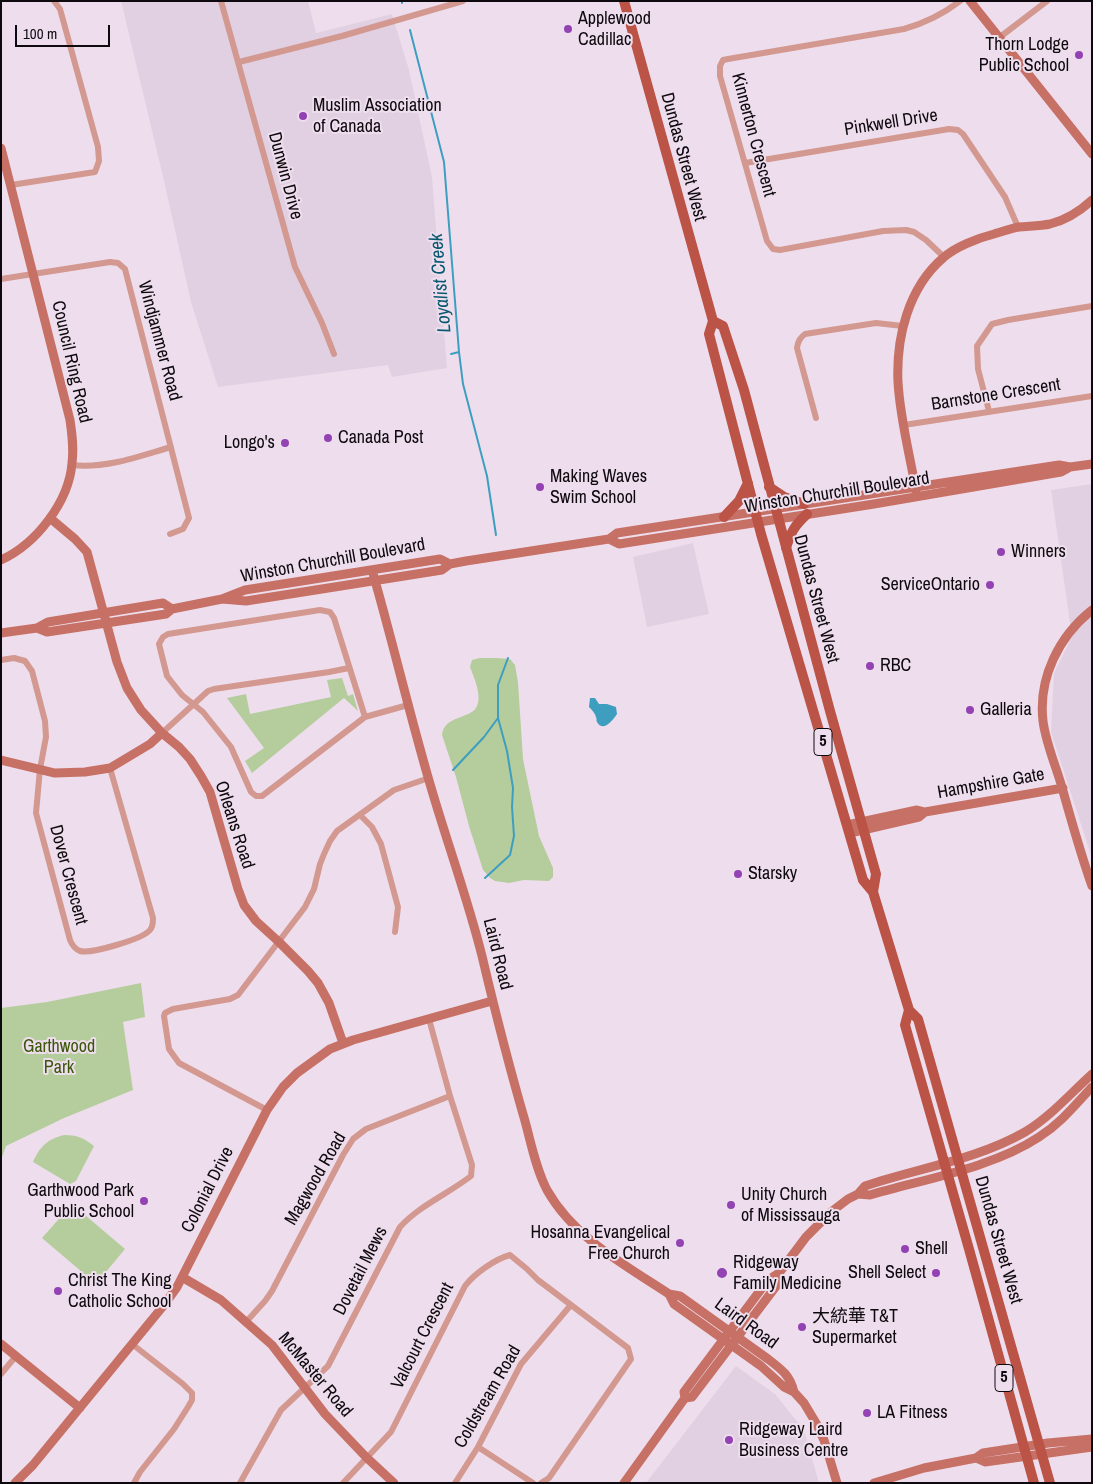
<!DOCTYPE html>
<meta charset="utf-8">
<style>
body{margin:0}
#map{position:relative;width:1093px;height:1484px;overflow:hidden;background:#eedeed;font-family:"Archivo Narrow",sans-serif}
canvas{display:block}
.frame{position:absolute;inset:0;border:2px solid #0e090e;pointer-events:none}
.scale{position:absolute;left:15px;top:25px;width:95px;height:22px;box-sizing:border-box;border:2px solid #0e090e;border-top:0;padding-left:6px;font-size:15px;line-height:18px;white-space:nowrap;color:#0e090e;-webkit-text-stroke:4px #eedeed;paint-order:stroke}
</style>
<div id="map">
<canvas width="1093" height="1484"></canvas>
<div class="frame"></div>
<div class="scale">100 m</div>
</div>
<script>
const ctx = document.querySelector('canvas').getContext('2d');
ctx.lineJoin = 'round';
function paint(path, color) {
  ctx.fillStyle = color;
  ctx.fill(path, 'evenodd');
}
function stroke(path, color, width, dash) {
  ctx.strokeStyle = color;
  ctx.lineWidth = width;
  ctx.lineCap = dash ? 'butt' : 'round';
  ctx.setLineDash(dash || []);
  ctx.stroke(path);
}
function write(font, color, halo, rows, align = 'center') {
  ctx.font = font + ' "Archivo Narrow","Noto Sans SC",sans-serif';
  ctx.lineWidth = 4;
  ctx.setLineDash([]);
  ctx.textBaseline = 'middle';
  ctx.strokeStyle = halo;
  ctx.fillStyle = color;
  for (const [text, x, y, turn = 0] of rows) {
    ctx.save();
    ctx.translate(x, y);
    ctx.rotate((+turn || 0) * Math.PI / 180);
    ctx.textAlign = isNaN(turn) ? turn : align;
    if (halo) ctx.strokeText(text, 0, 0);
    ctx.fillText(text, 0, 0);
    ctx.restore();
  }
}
paint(new Path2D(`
 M121,1H308L316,33L392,14L409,70L432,177L447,368L392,377L388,365L218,387L191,302L164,181Z
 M1092,484V858L1051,732L1054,673L1072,637L1051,490Z
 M693,543L709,614L647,627L633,557Z
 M736,1366L775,1394L804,1430L819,1483H646Z`), '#e1d0e2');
paint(new Path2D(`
 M480,658H496L510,659L515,665L518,682L523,759L539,836L553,868V877L549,881L524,880L509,883L495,881L490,878L483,870L469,826L456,777L442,735C444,715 472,719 477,706C482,694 474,678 470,667L472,660Z
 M342,678L348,696L353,694L358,711L344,698L252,773L245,761L264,748L227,698L246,694L250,714L331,697L327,680Z
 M141,983L145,1017L123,1022L133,1090L64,1118L6,1146L1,1160V1008L47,1002Z
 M64,1135C77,1135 84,1138 94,1146L76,1181L70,1184L33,1162C40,1146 48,1139 64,1135Z
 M72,1204L125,1249L96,1284L42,1238Z`), '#b5cd9d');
paint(new Path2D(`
 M590,698H595L599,704H607L616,707L617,714C613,720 603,733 597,722C596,721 597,719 596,717C595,713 592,710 589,707Z`), '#3e9ec0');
stroke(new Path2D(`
 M402,1V3
 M410,30L444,162L459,352L463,384L487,476L496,535
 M451,354L459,352
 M453,770L484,737L498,718
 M485,878L510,855L514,836L512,807L513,788L507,751L498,718V685L508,658`), '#3e9ec0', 2);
stroke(new Path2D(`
 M221,1L295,267L322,323L334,354
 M1000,37L1047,1
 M239,62L342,36L463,1
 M745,163L949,129L958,130L963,134L1005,197L1018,227
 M11,185L95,172L99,161L98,147L60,9L54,1
 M944,257L926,240L914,232L906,230L883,231L780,250L773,249L767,241L720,76V66L723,60L728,59L904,29C925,23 943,14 960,1
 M1,279L110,262L118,263L125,269L189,518L183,529L170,534
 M989,411L978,369L977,346L992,324L1008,320L1092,306
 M816,418L797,348C798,341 800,338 805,334L876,323L903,326
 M904,425L1092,396
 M72,465C106,469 140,456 171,447
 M1,660L14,658L25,661L32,671L45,721L46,737L40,769L36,813L70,940C72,945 75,949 80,951C91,954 143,939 150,930C153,927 153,922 153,918L110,768
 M365,717L334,618L330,612L320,610L168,634L163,637L159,644L167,676L182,695L203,712L231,747L251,792L256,796H262L365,717L408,705
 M162,733L208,691L214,689L329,672L349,668
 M360,815L372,827L381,844L398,907L395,932
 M267,1110L179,1063L169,1049L164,1016L165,1013L173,1009L230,999L238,995L305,907L314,889L320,864L324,854L330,841L337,831L394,790L429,778
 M246,1322L265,1301L272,1291L343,1155L353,1139L366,1129L450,1096
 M132,1344L183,1384L192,1393V1400L188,1407L174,1429L140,1472L134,1483
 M1,1374L16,1356
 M478,1447L533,1483
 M240,1483L281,1410L328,1366L400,1227C420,1205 448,1194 471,1176L472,1165L450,1096L429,1019
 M343,1483L391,1432L465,1286C474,1274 495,1259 510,1255L527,1269L538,1280L628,1348L631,1359L549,1478L541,1483
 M455,1483L478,1447L521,1364L570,1306`), '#d3988f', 6);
stroke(new Path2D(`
 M970,1L1092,154
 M1,148L70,420C72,434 74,448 72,463C69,502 36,544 1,560
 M916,491C910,455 900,419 898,382C896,338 908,288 943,258C955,247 978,238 994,234C1002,232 1011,228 1019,227C1029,226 1040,226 1050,224C1066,220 1080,211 1092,200
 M50,518L75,539L87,552L117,662L127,688L141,710L162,733L179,747L190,759L201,776L210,792L238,889L244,905L256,921L279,942L308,971L318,983L329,1003L343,1043
 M609,539L619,544L874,504L1061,472L1070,467
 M372,570C392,639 408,708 428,777C445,837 467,896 482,956C495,1011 509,1066 525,1121C531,1143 536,1169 547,1190C574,1238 625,1265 669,1294L680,1296L768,1359C781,1369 790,1375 794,1392
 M222,599L246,601L442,570L450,564L466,561L609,539L617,533L1059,465L1070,467L1092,464
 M1092,610C1059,636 1038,678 1043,721C1046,745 1057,768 1063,791C1072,823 1081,855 1092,886
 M37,628L47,632L166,614L172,609L222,599L245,590L440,559L450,564
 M1,633L37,628L48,622L163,603L172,609
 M1,760L55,773L85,772L110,768L150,744L162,733
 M847,825L917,810L925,812L1063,788
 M850,833L919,817L925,812
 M858,1194L870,1195C924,1179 992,1168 1039,1137C1061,1123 1075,1105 1092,1087
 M182,1277L221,1300L272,1345L325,1414L366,1457L394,1483
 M669,1294L674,1304L761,1366L784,1387L794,1392L804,1403L816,1423L824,1440L837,1483
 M1,1344L80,1408
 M685,1398L692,1397L777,1285L779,1273
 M976,1458L985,1462L1092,1447
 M15,1483L33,1465L164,1305L177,1287L267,1110L283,1087L297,1073L330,1049L353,1040L492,1001
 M624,1483L685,1398L684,1392L768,1280L779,1273L806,1237L831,1212L848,1199L858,1194L865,1186C918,1168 976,1160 1025,1132C1050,1117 1070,1094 1092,1074
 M874,1483L924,1468L976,1458L983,1453L1048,1443L1092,1439`), '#c77166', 9);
stroke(new Path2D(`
 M624,1L713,321L709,334L761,534L863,880L873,892L909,1010L918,1019L1050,1483
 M713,321L723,326L744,390L830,711L876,874L873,892
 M769,487L784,497L804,504
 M724,517L739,501L748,483
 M786,548C791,532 794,526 807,514
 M909,1010L905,1025L969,1249L1034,1483`), '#bb5347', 10);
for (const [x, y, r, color] of [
 [568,29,5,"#9242b2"],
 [1079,55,5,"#9242b2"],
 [303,116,5,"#9242b2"],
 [328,438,5,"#9242b2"],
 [285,443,5,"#9242b2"],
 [540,487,5,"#9242b2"],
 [1001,552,5,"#9242b2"],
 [990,585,5,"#9242b2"],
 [870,666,5,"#9242b2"],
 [970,710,5,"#9242b2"],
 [738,874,5,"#9242b2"],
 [144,1201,5,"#9242b2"],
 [731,1205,5,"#9242b2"],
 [680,1243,5,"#9242b2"],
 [905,1249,5,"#9242b2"],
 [722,1273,6,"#9242b2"],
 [936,1273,5,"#9242b2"],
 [58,1291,5,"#9242b2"],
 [802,1327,5,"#9242b2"],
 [867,1413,5,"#9242b2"],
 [729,1440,5,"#9242b2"]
]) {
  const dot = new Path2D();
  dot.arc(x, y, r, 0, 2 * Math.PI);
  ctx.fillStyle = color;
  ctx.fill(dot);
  stroke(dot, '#eedeed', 2);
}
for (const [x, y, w] of [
 [823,742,18],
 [1004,1378,18]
]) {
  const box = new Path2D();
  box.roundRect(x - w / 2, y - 13.5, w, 27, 4);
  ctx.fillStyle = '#eedeed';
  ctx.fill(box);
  stroke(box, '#0e090e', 1);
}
write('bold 16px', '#0e090e', null, [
 ["5",823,742],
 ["5",1004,1378]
]);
write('18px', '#0e090e', '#eedeed', [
 ["Applewood",578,19],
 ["Cadillac",578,40],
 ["Thorn Lodge",1069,45,"right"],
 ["Public School",1069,66,"right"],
 ["Muslim Association",313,106],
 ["of Canada",313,127],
 ["Canada Post",338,438],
 ["Longo's",275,443,"right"],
 ["Making Waves",550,477],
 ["Swim School",550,498],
 ["Winners",1011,552],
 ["ServiceOntario",980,585,"right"],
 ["RBC",880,666],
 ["Galleria",980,710],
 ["Starsky",748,874],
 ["Garthwood Park",134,1191,"right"],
 ["Public School",134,1212,"right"],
 ["Unity Church",741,1195],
 ["of Mississauga",741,1216],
 ["Hosanna Evangelical",670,1233,"right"],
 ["Free Church",670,1254,"right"],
 ["Shell",915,1249],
 ["Ridgeway",733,1263],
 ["Family Medicine",733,1284],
 ["Shell Select",926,1273,"right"],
 ["Christ The King",68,1281],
 ["Catholic School",68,1302],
 ["大統華 T&T",812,1317],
 ["Supermarket",812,1338],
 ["LA Fitness",877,1413],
 ["Ridgeway Laird",739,1430],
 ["Business Centre",739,1451]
], 'left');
write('18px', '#0e090e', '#eedeed', [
 ["Pinkwell Drive",891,123,-9],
 ["Kinnerton Crescent",753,135,75],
 ["Dundas Street West",683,157,75],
 ["Dunwin Drive",285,176,75],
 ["Windjammer Road",159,341,75],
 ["Council Ring Road",71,362,77],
 ["Barnstone Crescent",996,395,-9],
 ["Winston Churchill Boulevard",837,493,-9],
 ["Winston Churchill Boulevard",333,561,-10],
 ["Dundas Street West",816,599,75],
 ["Hampshire Gate",991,784,-10],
 ["Orleans Road",234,825,72],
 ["Dover Crescent",68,875,75],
 ["Laird Road",497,954,76],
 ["Magwood Road",316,1179,-60],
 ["Colonial Drive",208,1190,-63],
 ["Dundas Street West",998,1240,74],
 ["Dovetail Mews",361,1271,-63],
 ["Laird Road",746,1324,36],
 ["Valcourt Crescent",423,1336,-63],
 ["McMaster Road",315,1375,50],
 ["Coldstream Road",488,1397,-60]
]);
write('18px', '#3a5609', '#eedeed', [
 ["Garthwood",59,1047],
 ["Park",59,1068]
]);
write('italic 19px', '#075870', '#eedeed', [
 ["Loyalist Creek",441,283,-95]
]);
</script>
